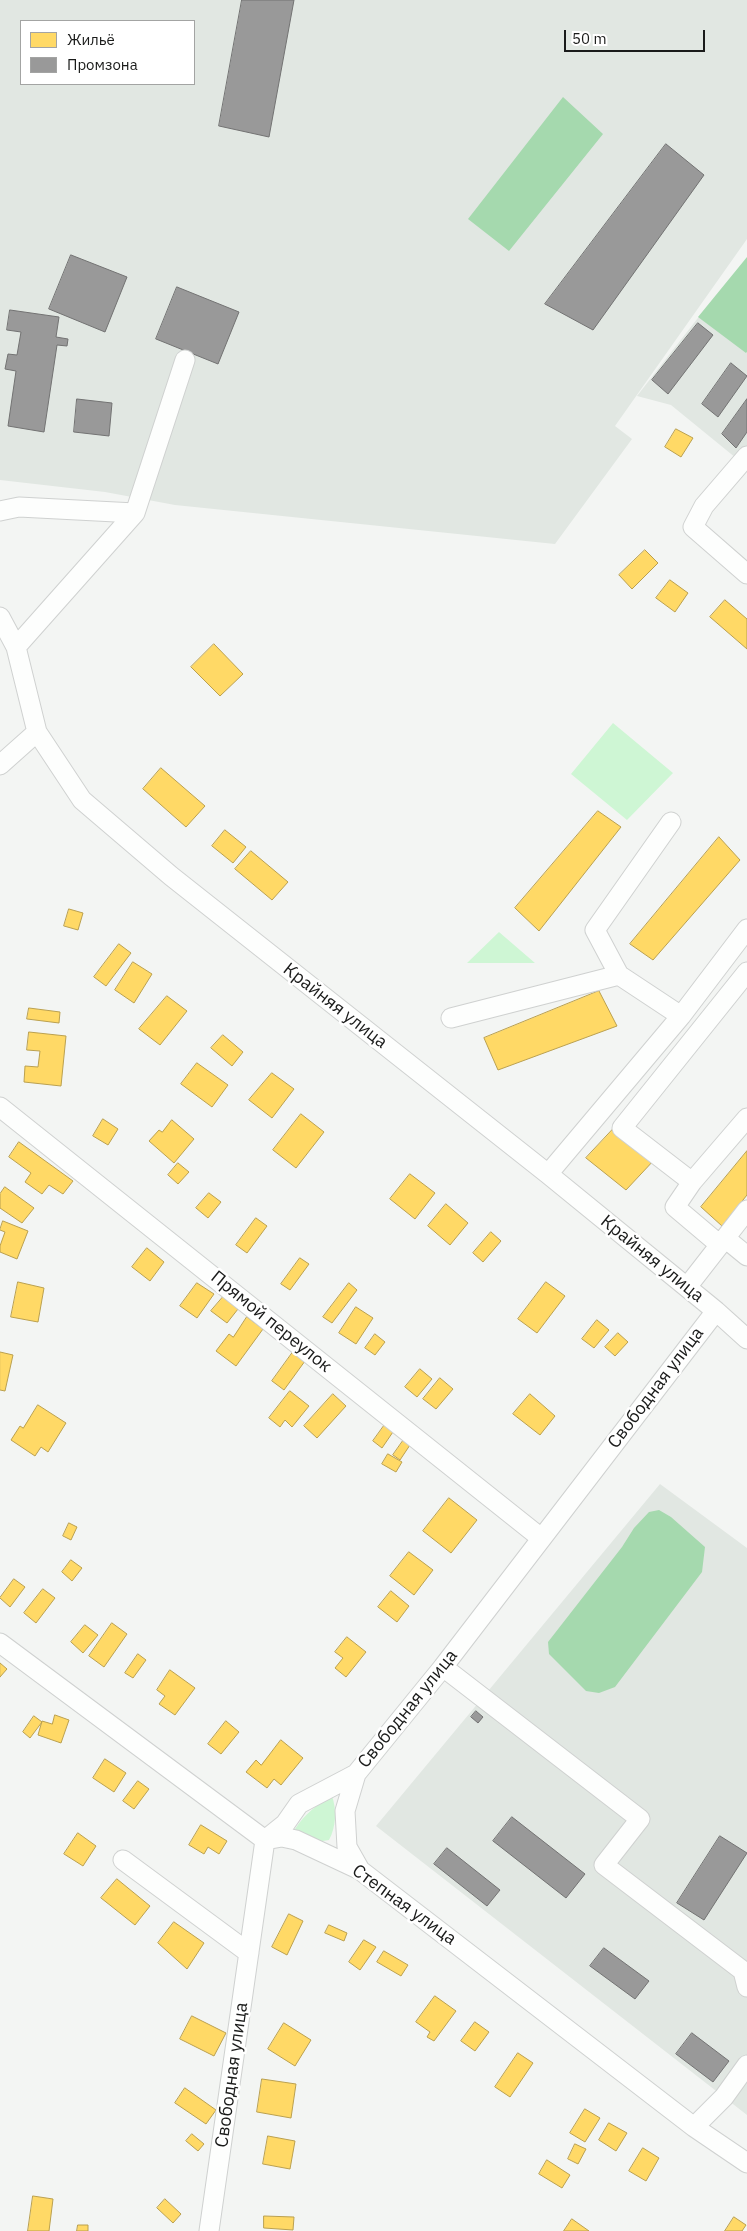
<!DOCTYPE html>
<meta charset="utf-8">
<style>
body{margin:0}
#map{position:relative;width:747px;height:2231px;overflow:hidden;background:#f3f5f3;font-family:"IBM Plex Sans",sans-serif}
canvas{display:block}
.legend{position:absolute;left:20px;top:20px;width:175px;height:65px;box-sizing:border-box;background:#fff;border:1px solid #a3a4a3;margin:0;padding:6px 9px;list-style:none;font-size:15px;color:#1a1b1a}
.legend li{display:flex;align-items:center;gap:10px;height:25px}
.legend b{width:25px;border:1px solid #a3a4a3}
.scale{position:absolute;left:564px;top:30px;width:141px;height:22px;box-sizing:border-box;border:2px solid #1a1b1a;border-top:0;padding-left:6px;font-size:15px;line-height:18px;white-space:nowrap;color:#1a1b1a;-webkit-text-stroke:4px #fff;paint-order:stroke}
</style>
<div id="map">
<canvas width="747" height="2231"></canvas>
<ul class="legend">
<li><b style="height:14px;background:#ffd966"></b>Жильё</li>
<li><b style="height:14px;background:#999"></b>Промзона</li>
</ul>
<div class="scale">50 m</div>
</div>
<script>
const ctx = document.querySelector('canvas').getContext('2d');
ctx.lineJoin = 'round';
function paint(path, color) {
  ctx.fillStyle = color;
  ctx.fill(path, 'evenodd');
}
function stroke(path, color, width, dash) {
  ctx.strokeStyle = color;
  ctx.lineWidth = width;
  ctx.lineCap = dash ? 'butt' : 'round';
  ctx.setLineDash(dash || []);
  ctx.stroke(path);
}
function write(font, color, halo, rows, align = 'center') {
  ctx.font = font + ' "IBM Plex Sans",sans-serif';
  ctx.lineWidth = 5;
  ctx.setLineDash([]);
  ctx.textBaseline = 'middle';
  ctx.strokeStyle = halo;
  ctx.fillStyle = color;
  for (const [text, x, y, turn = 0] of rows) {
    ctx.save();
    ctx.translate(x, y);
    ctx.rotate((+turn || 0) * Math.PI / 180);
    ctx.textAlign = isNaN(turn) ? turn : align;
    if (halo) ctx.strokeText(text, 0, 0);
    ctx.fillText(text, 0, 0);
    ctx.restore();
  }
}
paint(new Path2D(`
 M0,0H747V239L615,426L632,439L555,544L175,505L105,492L0,480ZM21,21H194V84H21Z
 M701,314L747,353V467L671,405L637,396Z
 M660,1484L747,1548V2115L376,1826Z`), '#e1e7e2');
paint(new Path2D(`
 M613,723L673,773L627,820L571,774Z
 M499,932L535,963H467Z
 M332,1796C337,1810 336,1827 329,1840L316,1842L298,1835L295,1829C306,1813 316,1805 332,1796Z`), '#cef6d4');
paint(new Path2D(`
 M563,97L603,134L509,251L468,219Z
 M747,257V352L746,353L698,317Z
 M659,1510L671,1517L705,1547L702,1572L615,1687L599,1693L586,1691L549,1654L548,1642L622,1547L634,1528L649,1512Z`), '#a5d9ae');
const homes = new Path2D(`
 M676,429L693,438L681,457L665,447Z
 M645,550L658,563L632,589L619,575Z
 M670,580L688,593L675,612L656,598Z
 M725,600L747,619V649L710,617Z
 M214,644L243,674L220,696L191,667Z
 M161,768L205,806L186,827L143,789Z
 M598,811L621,827L539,931L515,908Z
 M225,830L246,847L233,863L212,846Z
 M719,837L740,860L653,960L630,944Z
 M251,851L288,882L272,900L235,869Z
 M69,909L83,913L78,930L64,926Z
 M119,944L131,953L106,986L94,977Z
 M133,962L152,974L134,1003L115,990Z
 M599,991L617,1026L498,1070L484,1038Z
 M167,996L187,1011L160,1045L139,1029Z
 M29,1008L60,1012L59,1023L27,1019Z
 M29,1032L66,1036L61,1086L24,1082L25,1066L38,1067L40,1051L27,1050Z
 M223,1035L243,1052L232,1066L211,1048Z
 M197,1063L228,1085L212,1107L181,1084Z
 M272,1073L294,1089L272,1118L249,1100Z
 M301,1114L324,1132L296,1168L273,1150Z
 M103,1119L118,1129L108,1145L93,1136Z
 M172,1120L194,1139L174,1163L149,1141L159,1130L162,1132Z
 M616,1126L655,1159L626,1190L586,1158Z
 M19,1142L73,1181L63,1194L49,1185L42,1194L25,1182L31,1173L9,1157Z
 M747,1151V1195L722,1226L701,1207Z
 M178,1163L189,1172L178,1184L168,1175Z
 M410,1174L435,1193L415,1219L390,1199Z
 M5,1187L34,1208L22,1223L0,1208V1194Z
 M209,1193L221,1202L208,1218L196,1208Z
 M446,1204L468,1223L450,1245L428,1226Z
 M256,1218L267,1226L247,1253L236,1245Z
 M3,1221L28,1231L17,1259L0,1252V1246L5,1232L0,1230Z
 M491,1232L501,1241L483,1262L473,1253Z
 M147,1248L164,1262L150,1281L132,1267Z
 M300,1258L309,1264L290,1290L281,1284Z
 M18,1282L44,1288L38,1322L11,1317Z
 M546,1282L565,1296L537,1333L518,1319Z
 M197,1283L214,1294L197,1318L180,1306Z
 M349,1283L357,1290L332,1323L323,1317Z
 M223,1297L238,1309L227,1323L211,1311Z
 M356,1307L373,1318L356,1344L339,1333Z
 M247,1317L263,1329L236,1366L216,1351L229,1334L233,1337Z
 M597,1320L609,1330L594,1348L582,1339Z
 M618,1333L628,1342L615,1356L605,1347Z
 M375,1334L385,1342L375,1355L365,1348Z
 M0,1352L13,1355L5,1391L0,1390Z
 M293,1352L305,1361L284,1390L272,1381Z
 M420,1369L432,1379L417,1397L405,1387Z
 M440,1378L453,1389L436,1409L423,1399Z
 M290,1391L309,1406L292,1427L285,1420L280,1427L269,1418Z
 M333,1394L346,1406L317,1438L304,1426Z
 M530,1394L555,1416L540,1435L513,1414Z
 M38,1405L66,1423L48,1452L41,1447L35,1456L11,1440L20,1426L23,1428Z
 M386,1423L395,1429L382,1448L373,1441Z
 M405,1438L412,1442L400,1460L393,1455Z
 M388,1454L402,1462L396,1472L382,1464Z
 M449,1498L477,1520L451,1553L423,1531Z
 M69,1523L77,1527L71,1540L63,1536Z
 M409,1552L433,1570L414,1595L390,1576Z
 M71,1560L82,1568L72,1581L62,1572Z
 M14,1579L25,1587L10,1607L0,1598Z
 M43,1589L55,1598L36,1623L24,1613Z
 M391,1591L409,1606L397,1622L378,1607Z
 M112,1623L127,1634L104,1667L89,1656Z
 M85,1625L98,1635L83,1653L71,1642Z
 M347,1637L366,1652L346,1677L335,1668L343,1658L335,1652Z
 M138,1654L146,1660L133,1678L125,1673Z
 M0,1663L7,1669L0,1677Z
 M170,1670L195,1688L175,1715L159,1704L165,1696L157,1690Z
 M55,1715L69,1720L61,1743L38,1735L42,1721L52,1724Z
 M34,1716L42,1722L30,1738L23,1732Z
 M226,1721L239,1732L221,1754L208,1744Z
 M281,1740L303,1758L281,1785L274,1779L267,1788L246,1772L256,1760L261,1765Z
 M105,1759L126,1773L114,1792L93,1778Z
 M138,1781L149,1789L134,1809L123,1801Z
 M201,1825L227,1841L219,1854L208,1847L204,1854L189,1845Z
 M78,1833L96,1846L83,1866L64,1854Z
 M117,1879L150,1906L135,1925L101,1898Z
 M289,1914L303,1921L287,1955L272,1947Z
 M174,1922L204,1943L187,1969L158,1943Z
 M329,1925L347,1933L344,1941L325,1933Z
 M364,1940L376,1947L360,1970L349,1962Z
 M384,1951L408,1965L401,1976L377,1962Z
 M435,1996L456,2011L434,2041L427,2037L430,2032L416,2022Z
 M192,2016L226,2033L214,2056L180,2039Z
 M475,2022L489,2032L475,2051L461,2041Z
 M284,2023L311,2040L295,2066L268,2049Z
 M518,2053L533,2063L510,2097L495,2087Z
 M262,2079L296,2084L291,2118L257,2112Z
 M185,2088L216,2110L206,2124L175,2103Z
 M585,2109L600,2118L585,2142L570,2133Z
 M609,2123L627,2133L616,2151L599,2140Z
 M192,2134L204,2144L198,2151L186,2141Z
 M268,2136L295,2141L290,2169L263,2164Z
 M575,2144L586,2149L578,2164L568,2159Z
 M643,2148L659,2158L646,2181L629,2171Z
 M547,2160L570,2175L562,2188L539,2174Z
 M33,2196L53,2199L49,2231H28Z
 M165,2199L181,2214L173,2223L157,2208Z
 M264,2216L294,2217L293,2230L264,2228Z
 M734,2217L746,2225L742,2231H725Z
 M572,2219L589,2231H564Z
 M78,2225H88V2231H77Z`);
paint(homes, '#ffd966');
stroke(homes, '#baa04f', 1);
const industry = new Path2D(`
 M242,0H294L269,137L219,126Z
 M666,144L704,175L593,330L545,304Z
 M71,255L127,277L105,332L49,309Z
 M177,287L239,312L218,364L156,339Z
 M10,310L59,317L56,337L68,339L67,346L57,345L44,432L8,426L16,371L5,369L8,354L17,355L21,332L7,330Z
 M698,323L713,335L668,394L652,380Z
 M731,363L747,376L718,417L702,404Z
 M77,399L112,403L109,436L74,432Z
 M747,399V432L736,448L722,434Z
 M476,1711L483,1717L478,1723L471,1717Z
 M512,1817L585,1874L566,1898L493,1841Z
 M720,1836L747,1853L704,1920L677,1903Z
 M447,1848L500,1890L487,1906L434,1864Z
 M604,1948L649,1981L635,1999L590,1966Z
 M692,2033L729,2061L713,2082L676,2054Z`);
paint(industry, '#999');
stroke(industry, '#737373', 1);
const minor = new Path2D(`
 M747,456L704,506L693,527L747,574
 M0,511L19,507L135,513L16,647
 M135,513L185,360
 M0,617L16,647L37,732L82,800L171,876L548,1174L716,1311L747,1339
 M0,765L37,732
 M671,822L595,930L619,975L681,1016
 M451,1018L619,975
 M0,1107L541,1538
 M548,1174L681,1016L747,929
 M692,1182L747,1118
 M725,1238L747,1256
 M720,1245L675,1207L692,1182L622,1128L747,972
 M687,1287L747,1210
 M0,1643L265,1840L282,1837L296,1840L360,1870L694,2127L747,2163
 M443,1667L640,1819L604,1865L743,1971L747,1987
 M356,1774L345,1811L347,1847L360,1870
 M123,1860L249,1953
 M694,2127L724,2097L747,2065
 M209,2231L265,1840L285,1824L299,1804L356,1774L443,1667L716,1311`);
stroke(minor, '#cfd1d0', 21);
stroke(minor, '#fdfefd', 19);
write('18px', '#1a1b1a', '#fff', [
 ["Крайняя улица",335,1006,38],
 ["Крайняя улица",652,1259,39],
 ["Прямой переулок",271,1322,39],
 ["Свободная улица",656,1388,-53],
 ["Свободная улица",408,1709,-51],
 ["Степная улица",404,1905,36],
 ["Свободная улица",232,2075,-82]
]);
</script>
